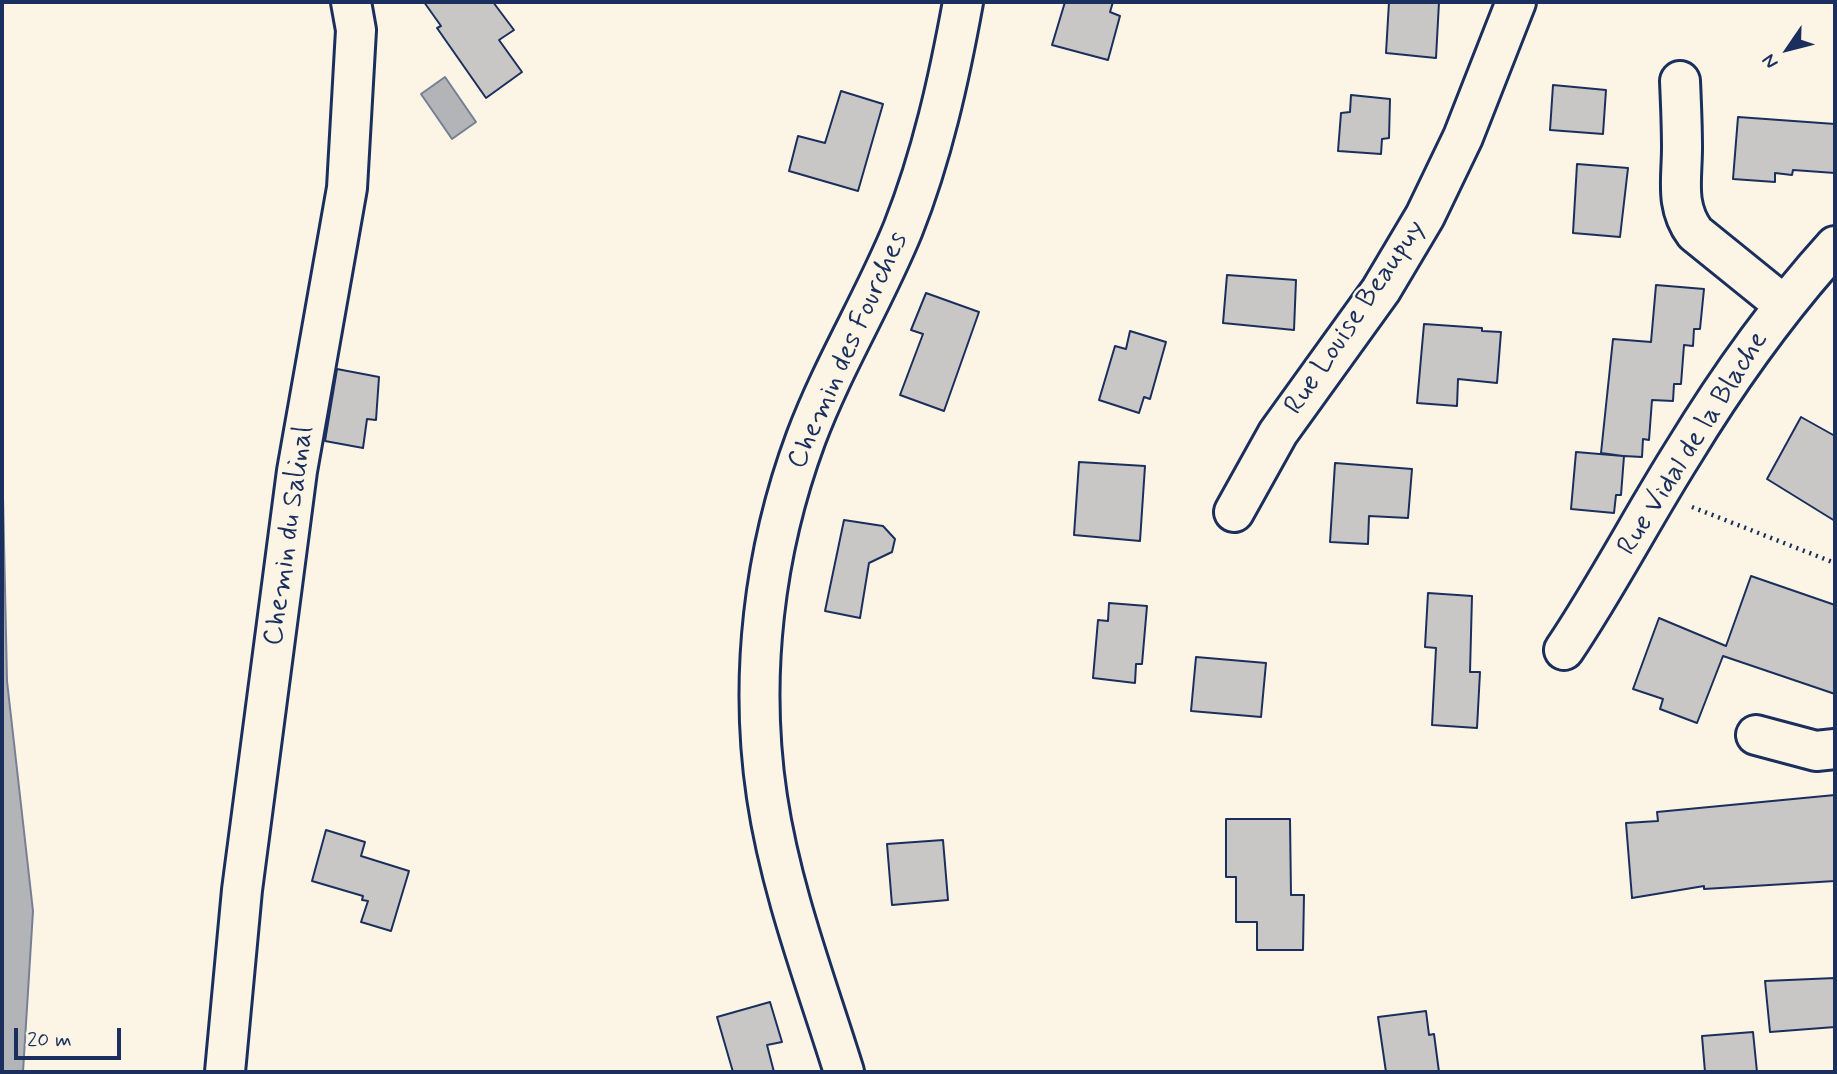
<!DOCTYPE html>
<style>
body{margin:0}
#map{position:relative;width:1837px;height:1074px;overflow:hidden;background:#fcf5e5;font-family:Mynerve,sans-serif}
canvas{display:block}
.frame{position:absolute;inset:0;border:4px solid #1b2f5e;pointer-events:none}
.north{position:absolute;left:1753px;top:14px;width:70px;height:70px;-webkit-text-stroke:5px #fcf5e5;paint-order:stroke;rotate:235deg;font-size:19px;font-weight:700;line-height:28px;text-align:center;color:#1b2f5e}
.north::after{content:'';display:block;margin:auto;width:24px;height:32px;background:#1b2f5e;clip-path:polygon(50% 0,100% 100%,50% 72%,0 100%)}
.scale{position:absolute;left:14px;top:1028px;width:107px;height:32px;box-sizing:border-box;border:4px solid #1b2f5e;border-top:0;padding-left:9px;font-size:21px;line-height:24px;white-space:nowrap;color:#1b2f5e;-webkit-text-stroke:5px #fcf5e5;paint-order:stroke}
</style>
<div id="map">
<canvas width="1837" height="1074"></canvas>
<div class="frame"></div>
<div class="north">N</div>
<div class="scale">20 m</div>
</div>
<script>
const ctx = document.querySelector('canvas').getContext('2d');
ctx.lineJoin = 'round';
function paint(path, color) {
  ctx.fillStyle = color;
  ctx.fill(path, 'evenodd');
}
function stroke(path, color, width, dash) {
  ctx.strokeStyle = color;
  ctx.lineWidth = width;
  ctx.lineCap = dash ? 'butt' : 'round';
  ctx.setLineDash(dash || []);
  ctx.stroke(path);
}
function write(font, color, halo, rows, align = 'center') {
  ctx.font = font + ' Mynerve,sans-serif';
  ctx.lineWidth = 5;
  ctx.setLineDash([]);
  ctx.textBaseline = 'middle';
  ctx.strokeStyle = halo;
  ctx.fillStyle = color;
  for (const [text, x, y, turn = 0] of rows) {
    ctx.save();
    ctx.translate(x, y);
    ctx.rotate((+turn || 0) * Math.PI / 180);
    ctx.textAlign = isNaN(turn) ? turn : align;
    if (halo) ctx.strokeText(text, 0, 0);
    ctx.fillText(text, 0, 0);
    ctx.restore();
  }
}
const water = new Path2D(`
 M445,77L476,122L452,139L421,94Z
 M2,450L7,681L33,911L23,1072H2Z`);
paint(water, '#b2b4b8');
stroke(water, '#767f94', 2);
const building = new Path2D(`
 M424,2H493L514,30L499,40L522,72L486,98L437,28L441,26Z
 M1065,2H1113L1110,12L1120,16L1108,60L1052,45Z
 M1389,2H1439L1436,58L1386,53Z
 M1553,85L1606,90L1603,134L1550,130Z
 M841,91L883,104L858,191L789,171L798,136L825,143Z
 M1351,95L1390,99L1389,138L1382,139L1381,154L1338,151L1341,113L1350,112Z
 M1738,117L1835,124V173L1793,170L1792,175L1775,173V182L1733,179Z
 M1577,164L1628,168L1620,237L1573,233Z
 M1227,275L1296,280L1294,330L1223,323Z
 M1656,285L1704,289L1700,329H1694L1693,346L1684,345L1681,384H1674L1673,401L1652,400L1649,440L1643,439L1642,457L1624,456L1621,495H1616L1614,513L1571,509L1576,452L1623,456L1601,453L1613,339L1651,342Z
 M926,293L979,312L944,411L900,395L923,334L911,330Z
 M1424,324L1482,328V331L1501,332L1497,383L1458,379L1457,406L1417,403Z
 M1130,331L1166,342L1150,399L1144,397L1139,413L1099,400L1115,346L1126,349Z
 M337,369L379,377L376,420L367,419L363,448L325,441Z
 M1801,417L1835,436V521L1767,479Z
 M1079,462L1145,466L1140,541L1074,535Z
 M1335,463L1412,469L1408,518L1369,516L1368,544L1330,542Z
 M844,520L883,526L895,539L892,552L869,563L860,618L825,611Z
 M1751,576L1835,605V694L1723,656L1697,723L1660,709L1663,699L1633,689L1659,618L1726,646Z
 M1428,593L1472,596L1470,672H1480L1477,728L1432,725L1436,648L1425,647Z
 M1109,603L1147,606L1142,664H1136L1135,683L1093,678L1098,620L1108,621Z
 M1196,657L1266,663L1261,717L1191,711Z
 M1835,795V881L1704,889V886L1632,898L1626,823L1658,821L1657,812Z
 M1226,819H1290L1291,895H1304L1303,950H1257V922H1236V877H1226Z
 M326,830L365,842L361,856L409,871L391,931L361,922L368,901L362,900L363,896L312,881Z
 M943,840L948,900L892,905L887,844Z
 M1835,978V1027L1770,1032L1765,981Z
 M770,1002L782,1042L767,1045L774,1072H733L717,1017Z
 M1426,1011L1429,1035L1434,1034L1439,1072H1386L1378,1017Z
 M1753,1032L1757,1072H1705L1702,1036Z`);
paint(building, '#c8c7c6');
stroke(building, '#1b2f5e', 2);
const minor = new Path2D(`
 M1680,81C1681,103 1682,125 1682,148C1682,179 1675,206 1695,233L1784,305
 M1234,512L1278,433L1381,290L1425,216L1463,137L1516,2
 M1564,650C1607,586 1642,518 1683,453C1728,379 1777,310 1835,246
 M1756,735L1816,751L1835,749
 M225,1072L242,890L297,471L347,188L356,30L351,2
 M844,1072C816,982 781,891 767,797C749,677 764,551 806,438C833,366 874,300 903,229C932,156 949,79 963,2`);
stroke(minor, '#1b2f5e', 44);
stroke(new Path2D(`
 M1692,507L1835,563`), '#1b2f5e', 4.5, [2, 5]);
stroke(minor, '#fcf5e5', 38);
write('28px', '#1b2f5e', '#fcf5e5', [
 ["Rue Louise Beaupuy",1356,318,-56],
 ["Chemin des Fourches",849,351,-66],
 ["Rue Vidal de la Blache",1694,444,-58],
 ["Chemin du Salinal",290,536,-82]
]);
</script>
